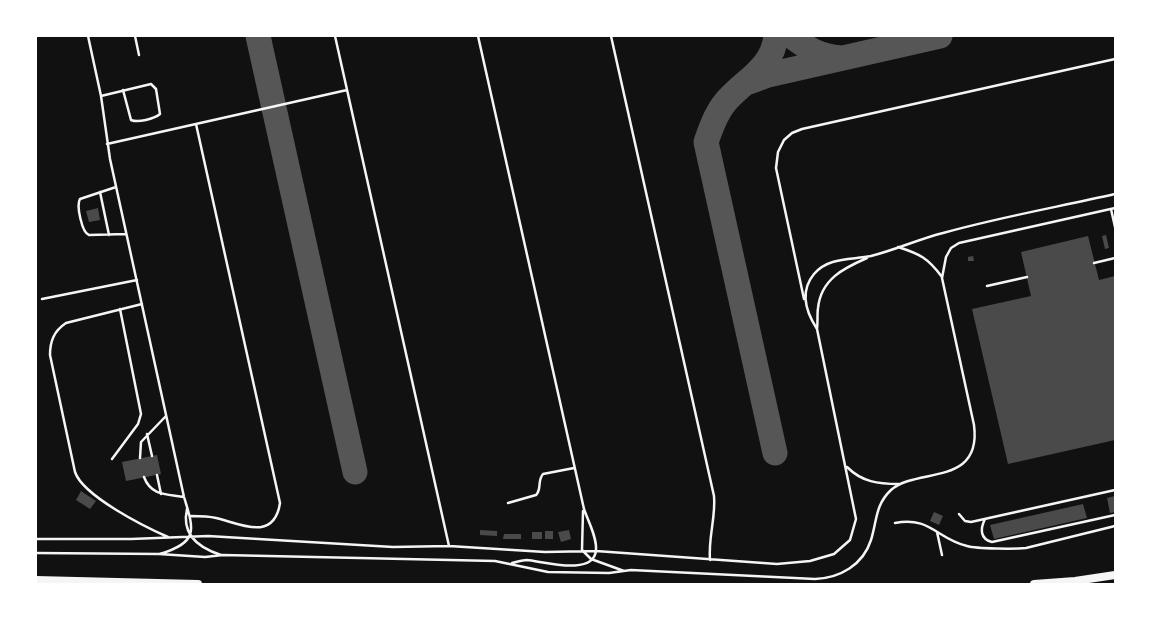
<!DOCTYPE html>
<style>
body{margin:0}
#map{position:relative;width:1151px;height:620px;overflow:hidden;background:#111;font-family:Inter,sans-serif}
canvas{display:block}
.frame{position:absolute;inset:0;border:37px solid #fff;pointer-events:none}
</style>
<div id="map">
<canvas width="1151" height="620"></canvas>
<div class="frame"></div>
</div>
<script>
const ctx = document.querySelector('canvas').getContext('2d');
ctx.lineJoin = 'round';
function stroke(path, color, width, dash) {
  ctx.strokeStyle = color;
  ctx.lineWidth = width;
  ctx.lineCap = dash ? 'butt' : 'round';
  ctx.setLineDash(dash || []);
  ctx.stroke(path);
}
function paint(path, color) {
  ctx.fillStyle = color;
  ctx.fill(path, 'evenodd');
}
stroke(new Path2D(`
 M258,36L355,472
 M791,36C810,50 818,56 841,58
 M749,82L768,75L940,36
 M775,453L706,142C712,125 718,108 731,96C750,77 773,65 776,36`), '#565656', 25);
paint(new Path2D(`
 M98,208L100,220L89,222L86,211Z
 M1106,235L1109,248L1105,249L1102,236Z
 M1088,236L1099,280L1115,276V440L1008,464L972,309L1031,296L1021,252Z
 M973,256L974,261H968V257Z
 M157,455L161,474L126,481L122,462Z
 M81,491L96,501L90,509L76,500Z
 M1115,496V512L1110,513L1107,498Z
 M1083,504L1087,518L994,539L990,525Z
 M934,512L943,516L939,525L930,521Z
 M480,530L497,531V536L480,535Z
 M569,530L571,539L561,542L558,532Z
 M545,531H553V539H545Z
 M532,532H542V539H532Z
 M504,534H521V539H503Z`), '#4a4a4a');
stroke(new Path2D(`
 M88,36L101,96L110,159L184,497C194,530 199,542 160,554
 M135,36L139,55
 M335,36L449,546
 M478,36L584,509C588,521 597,537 596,550C594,577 542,561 527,560C522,560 517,562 512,563
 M611,36L714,496C716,517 708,538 710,560
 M101,96L151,84L156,89L160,114C154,119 138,123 131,120L123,90
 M107,144L347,90
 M116,187L80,199C76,205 82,233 89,235L126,234
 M100,192L109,235
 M1111,209L1115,227
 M898,247C920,254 928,258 942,277
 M1094,263L1115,258
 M987,286L1027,277
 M42,299L137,280
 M804,299L776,168L778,152L784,140L792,133L802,129L1115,59
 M142,304L66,323C54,331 50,341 50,355L75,472C83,496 145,527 168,537
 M817,329C818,322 817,315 818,308C821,279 844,268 867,258
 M147,434L152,456
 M140,458L141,442L166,416
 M112,459L138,424L141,414L120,309
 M847,467C862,482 878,484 899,484
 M157,475L161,494
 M144,477C151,496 167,494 184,497
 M508,503L536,495C542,489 537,481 543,474L574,468
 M187,509C181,535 199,548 221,555
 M583,511L582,550L591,559L624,571
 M959,514L965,521L971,522L1115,490
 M191,516C199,516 208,516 216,518C238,523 274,543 280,503L196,124
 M985,519C980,529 980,539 992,542L1115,515
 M895,523C930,516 937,539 967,546C977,549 1016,549 1026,548L1115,526
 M937,532L942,555
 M36,539H131L208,536L393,547L449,546L545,552L596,551L777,564L810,561L834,554L850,540L856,519L817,329C806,312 799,292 814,274C828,257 851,260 871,256C895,250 919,239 943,233C1000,217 1058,207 1115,194
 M36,553L159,554L205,557L223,555L495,561L548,572L609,573L631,570L815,579C840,578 863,565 871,540C877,521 875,505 891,490C917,467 982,487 974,425L942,278L946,257L951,248L959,243L1115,208`), '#f5f5f5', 2.5);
stroke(new Path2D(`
 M36,580L198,584
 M1034,584L1075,581L1115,575`), '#f5f5f5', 8);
</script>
